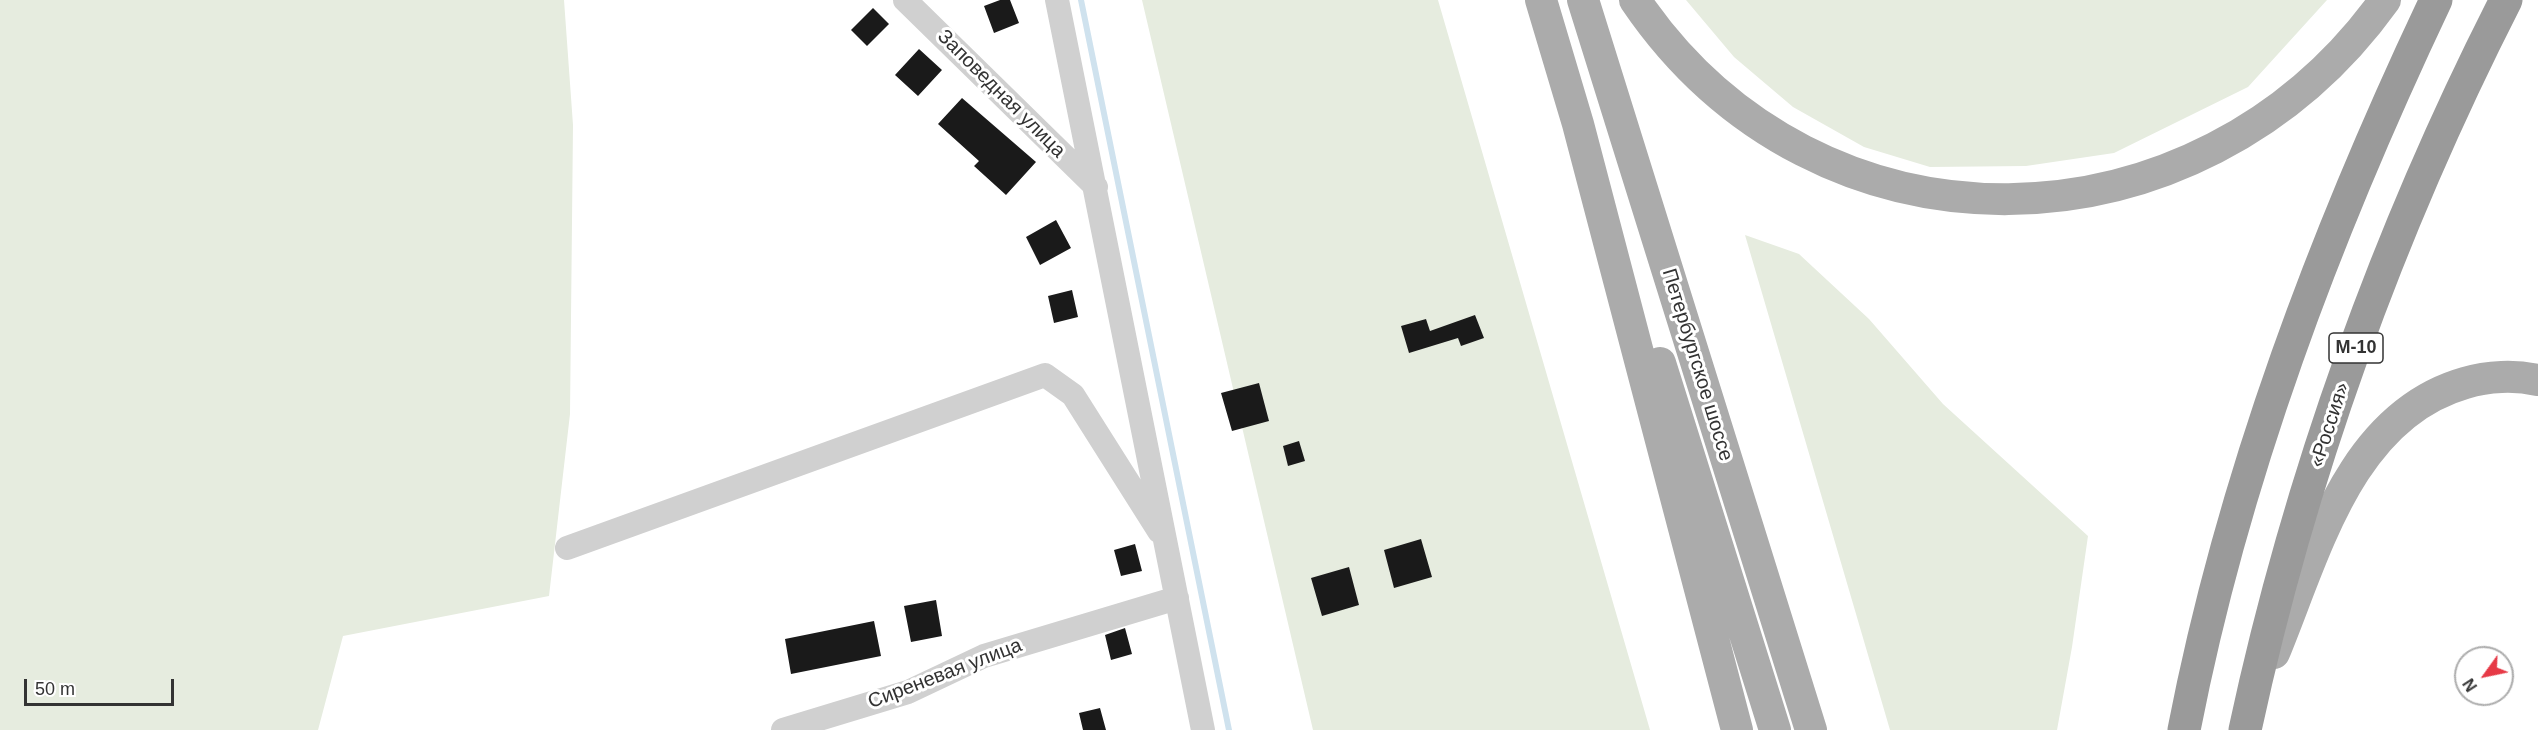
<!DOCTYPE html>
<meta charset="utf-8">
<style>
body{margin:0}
#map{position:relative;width:2538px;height:730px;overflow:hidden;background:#fff;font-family:Helvetica,sans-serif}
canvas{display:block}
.north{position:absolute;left:2454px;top:646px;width:60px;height:60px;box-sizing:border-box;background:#fff;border:2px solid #adadad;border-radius:50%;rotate:237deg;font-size:16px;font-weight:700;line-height:24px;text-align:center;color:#333}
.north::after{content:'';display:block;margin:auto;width:21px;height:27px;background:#e63946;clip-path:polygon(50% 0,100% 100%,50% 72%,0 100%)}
.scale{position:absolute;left:24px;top:679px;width:150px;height:27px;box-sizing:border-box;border:3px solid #333;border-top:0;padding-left:8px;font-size:18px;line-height:21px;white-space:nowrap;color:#333;-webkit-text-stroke:4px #fff;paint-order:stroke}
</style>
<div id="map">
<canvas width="2538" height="730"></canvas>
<div class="north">N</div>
<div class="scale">50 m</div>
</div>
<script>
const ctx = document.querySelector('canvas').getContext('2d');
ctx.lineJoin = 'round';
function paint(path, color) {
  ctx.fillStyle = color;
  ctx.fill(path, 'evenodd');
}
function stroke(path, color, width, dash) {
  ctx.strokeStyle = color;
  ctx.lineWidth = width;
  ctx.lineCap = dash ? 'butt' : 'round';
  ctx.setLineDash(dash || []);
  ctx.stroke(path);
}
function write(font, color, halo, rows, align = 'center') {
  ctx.font = font + ' Helvetica,sans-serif';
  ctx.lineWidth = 6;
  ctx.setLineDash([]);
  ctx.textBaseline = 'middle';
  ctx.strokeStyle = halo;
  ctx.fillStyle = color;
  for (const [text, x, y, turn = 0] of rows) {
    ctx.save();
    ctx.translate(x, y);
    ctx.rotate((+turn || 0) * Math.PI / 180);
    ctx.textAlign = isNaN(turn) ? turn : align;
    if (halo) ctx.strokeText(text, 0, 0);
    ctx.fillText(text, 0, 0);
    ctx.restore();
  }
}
paint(new Path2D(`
 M0,0H564L573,125L570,414L549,596L343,636L318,730H0Z
 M1142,0H1438L1650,730H1313Z
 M1686,0H2327L2248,87L2114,153L2026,166L1930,167L1864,147L1793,107L1734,57Z
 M1745,235L1799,254L1869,319L1943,404L2088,536L2072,647L2057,730H1890Z`), '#e6ecdf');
stroke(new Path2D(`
 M1081,0L1229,730`), '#cfe2ee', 6);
paint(new Path2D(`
 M1000,0H1010L1019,23L994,33L984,6Z
 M873,8L889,24L867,46L851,30Z
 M919,49L942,70L918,96L895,75Z
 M962,98L1036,162L1006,195L974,166L979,161L938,124Z
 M1056,220L1071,248L1040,265L1026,237Z
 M1072,290L1078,317L1054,323L1048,296Z
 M1475,315L1484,338L1461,346L1458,338L1409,353L1401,326L1426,319L1430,331Z
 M1259,383L1269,421L1232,431L1221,393Z
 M1299,441L1305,461L1288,466L1283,446Z
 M1421,539L1432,577L1394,588L1384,550Z
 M1135,544L1142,571L1121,576L1114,550Z
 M1349,567L1359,605L1322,616L1311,578Z
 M936,600L942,636L911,642L904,606Z
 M874,621L881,656L791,674L785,639Z
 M1125,628L1132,654L1111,660L1105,635Z
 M1100,708L1106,730H1083L1079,713Z`), '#1a1a1a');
stroke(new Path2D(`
 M905,0L1096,187
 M1057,0L1203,730
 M567,548L1045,375L1073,395L1159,531
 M783,730L908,692L984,656L1177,598`), '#d0d0d0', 24);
stroke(new Path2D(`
 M1541,0L1578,124L1737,730
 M1583,0L1811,730
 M1635,0C1818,270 2198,261 2385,0
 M1660,363L1775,730
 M2274,653C2315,554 2349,416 2465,383C2488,376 2515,375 2538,380`), '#ababab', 32);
stroke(new Path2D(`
 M2184,730C2233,477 2326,232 2436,0
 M2245,730C2299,478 2389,229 2506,0`), '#9a9a9a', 33);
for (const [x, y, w] of [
 [2356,348,54]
]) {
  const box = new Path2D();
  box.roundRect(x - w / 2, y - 15, w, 30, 4.5);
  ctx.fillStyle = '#fff';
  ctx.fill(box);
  stroke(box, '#333', 1.5);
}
write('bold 18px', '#333', null, [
 ["М-10",2356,348]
]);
write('20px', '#333', '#fff', [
 ["Заповедная улица",1001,94,45],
 ["Петербургское шоссе",1697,365,73],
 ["«Россия»",2330,425,-72],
 ["Сиреневая улица",945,674,-21]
]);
</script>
